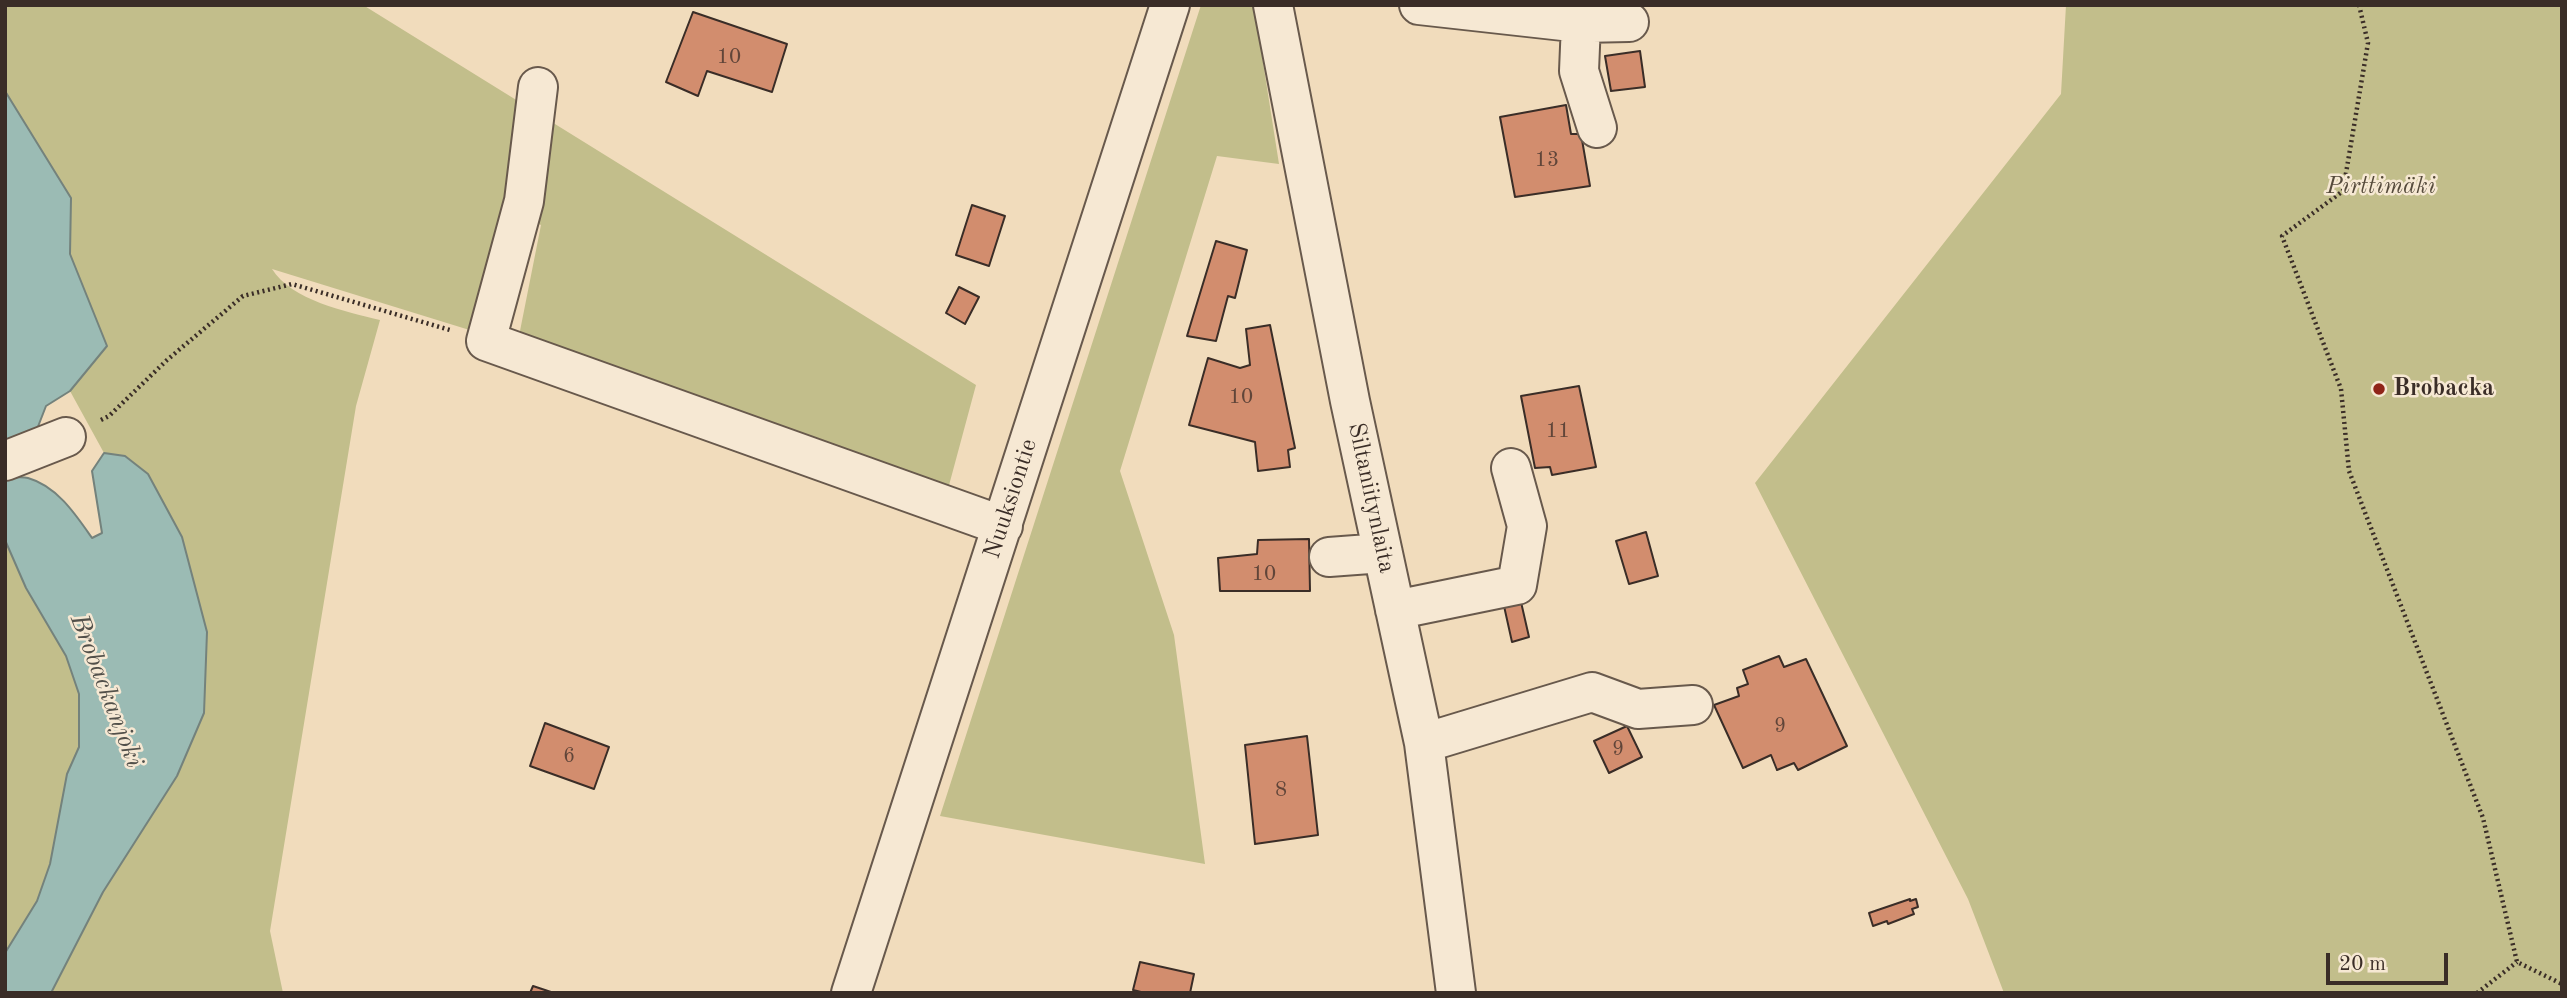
<!DOCTYPE html>
<meta charset="utf-8">
<style>
body{margin:0}
#map{position:relative;width:2567px;height:998px;overflow:hidden;background:#f1dcbc;font-family:"Old Standard TT",serif}
canvas{display:block}
.frame{position:absolute;inset:0;border:7px solid #3a2d27;pointer-events:none}
.scale{position:absolute;left:2326px;top:953px;width:122px;height:32px;box-sizing:border-box;border:4px solid #3a2d27;border-top:0;padding-left:9px;font-size:21px;line-height:24px;white-space:nowrap;color:#3a2d27;-webkit-text-stroke:5px #f6e8d3;paint-order:stroke}
</style>
<div id="map">
<canvas width="2567" height="998"></canvas>
<div class="frame"></div>
<div class="scale">20 m</div>
</div>
<script>
const ctx = document.querySelector('canvas').getContext('2d');
ctx.lineJoin = 'round';
function paint(path, color) {
  ctx.fillStyle = color;
  ctx.fill(path, 'evenodd');
}
function stroke(path, color, width, dash) {
  ctx.strokeStyle = color;
  ctx.lineWidth = width;
  ctx.lineCap = dash ? 'butt' : 'round';
  ctx.setLineDash(dash || []);
  ctx.stroke(path);
}
function write(font, color, halo, rows, align = 'center') {
  ctx.font = font + ' "Old Standard TT",serif';
  ctx.lineWidth = 5;
  ctx.setLineDash([]);
  ctx.textBaseline = 'middle';
  ctx.strokeStyle = halo;
  ctx.fillStyle = color;
  for (const [text, x, y, turn = 0] of rows) {
    ctx.save();
    ctx.translate(x, y);
    ctx.rotate((+turn || 0) * Math.PI / 180);
    ctx.textAlign = isNaN(turn) ? turn : align;
    if (halo) ctx.strokeText(text, 0, 0);
    ctx.fillText(text, 0, 0);
    ctx.restore();
  }
}
paint(new Path2D(`
 M5,5H363L976,385L948,489L519,336L541,225L511,212L476,332L272,269C291,300 347,312 380,320L356,406L270,931L283,993H51L103,892L177,776L204,713L207,632L182,537L148,474L125,456L104,453L70,391L107,346L70,254L71,198L5,91Z
 M1201,5H1254L1279,164L1217,156L1120,471L1174,635L1205,864L940,816Z
 M2066,5H2562V993H2004L1968,899L1755,483L2061,94Z
 M5,540L26,588L66,656L79,694V747L67,774L50,864L37,901L5,953Z`), '#c2be8b');
const water = new Path2D(`
 M5,91L71,198L70,254L107,346L70,391L46,406L32,442L5,452Z
 M104,453L125,456L148,474L182,537L207,632L204,713L177,776L103,892L51,993H5V953L37,901L50,864L67,774L79,747V694L66,656L26,588L5,540V478C12,478 21,476 28,478C57,486 76,515 92,538L102,533L92,471Z`);
paint(water, '#9bbbb4');
stroke(water, '#74827c', 2);
const building = new Path2D(`
 M693,12L787,44L772,92L707,71L698,96L666,82Z
 M1640,51L1645,87L1611,91L1605,56Z
 M1566,105L1571,134H1581L1590,186L1515,197L1500,117Z
 M972,205L1005,216L989,266L956,255Z
 M1216,241L1247,250L1235,298L1228,296L1216,341L1187,336Z
 M959,287L979,297L965,324L946,313Z
 M1270,325L1295,448L1288,450L1290,467L1258,471L1255,442L1189,425L1208,358L1240,368L1250,365L1246,329Z
 M1579,386L1596,467L1552,475L1550,467L1535,468L1521,396Z
 M1646,532L1658,576L1629,584L1616,541Z
 M1309,539L1310,591H1220L1218,558L1257,554L1258,540Z
 M1521,602L1529,637L1512,642L1504,606Z
 M1779,656L1784,667L1806,659L1847,746L1798,770L1794,763L1777,770L1771,755L1743,768L1714,705L1739,696L1737,688L1748,684L1743,670Z
 M545,723L609,747L594,789L530,766Z
 M1627,726L1642,757L1609,773L1594,741Z
 M1307,736L1318,835L1255,844L1245,745Z
 M1910,899V901L1916,899L1918,907L1912,909L1914,914L1888,924L1887,921L1873,926L1869,913Z
 M1140,962L1194,974L1190,993H1145L1133,990Z
 M533,986L554,993H530Z`);
paint(building, '#d28d6e');
stroke(building, '#3a2d27', 2);
const minor = new Path2D(`
 M1273,5L1350,401L1424,743L1456,993
 M1419,5L1581,23L1579,71L1597,128
 M1581,23L1629,22
 M538,87L524,201L486,341L1003,526
 M5,461L66,437
 M1329,557L1383,553
 M1395,610L1517,585L1527,526L1511,468
 M1424,743L1592,692L1638,709L1693,705
 M851,993L1170,5`);
stroke(minor, '#68594c', 42);
stroke(new Path2D(`
 M2359,5L2368,43L2343,191L2282,236L2341,389L2349,471L2483,818L2517,962L2562,984
 M101,420L109,416L167,360L243,296L292,284L450,330
 M2477,993L2517,962`), '#3a2d27', 4.5, [2, 3.5]);
stroke(minor, '#f6e8d3', 38);
for (const [x, y, r, color] of [
 [2379,389,7,"#8f2418"]
]) {
  const dot = new Path2D();
  dot.arc(x, y, r, 0, 2 * Math.PI);
  ctx.fillStyle = color;
  ctx.fill(dot);
  stroke(dot, '#f6e8d3', 2.5);
}
write('21px', '#604539', null, [
 ["10",729,57],
 ["13",1547,160],
 ["10",1241,397],
 ["11",1558,431],
 ["10",1264,574],
 ["9",1780,726],
 ["9",1618,749],
 ["6",569,756],
 ["8",1281,790]
]);
write('italic 24px', '#554a3b', '#f6e8d3', [
 ["Pirttimäki",2381,187]
]);
write('bold 24px', '#3a2d27', '#f6e8d3', [
 ["Brobacka",2393,389]
], 'left');
write('24px', '#3a2d27', '#f6e8d3', [
 ["Siltaniitynlaita",1371,498,78],
 ["Nuuksiontie",1011,499,-72]
]);
write('italic 26px', '#52504a', '#f6e8d3', [
 ["Brobackanjoki",106,691,69]
]);
</script>
